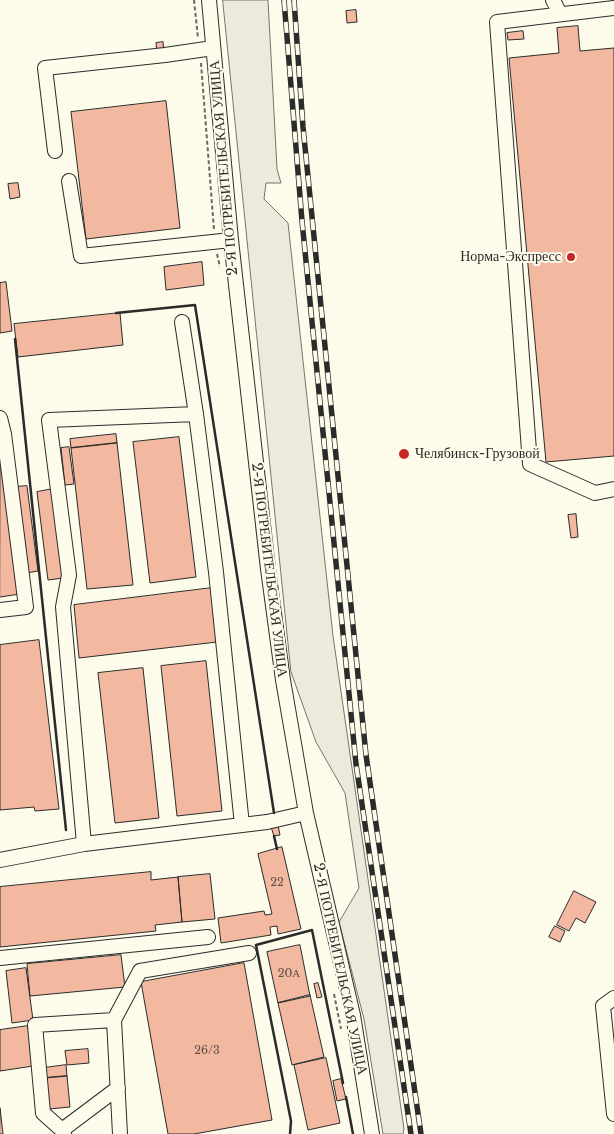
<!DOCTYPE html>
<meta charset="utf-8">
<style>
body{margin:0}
canvas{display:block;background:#fdfbea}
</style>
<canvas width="614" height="1134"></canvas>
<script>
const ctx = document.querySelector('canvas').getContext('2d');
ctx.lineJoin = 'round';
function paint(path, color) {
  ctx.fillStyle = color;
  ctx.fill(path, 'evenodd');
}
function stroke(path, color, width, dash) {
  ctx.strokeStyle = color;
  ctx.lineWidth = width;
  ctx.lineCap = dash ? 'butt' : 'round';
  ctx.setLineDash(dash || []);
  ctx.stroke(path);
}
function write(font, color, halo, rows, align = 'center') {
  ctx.font = font + ' "Libre Baskerville",serif';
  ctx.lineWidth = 4;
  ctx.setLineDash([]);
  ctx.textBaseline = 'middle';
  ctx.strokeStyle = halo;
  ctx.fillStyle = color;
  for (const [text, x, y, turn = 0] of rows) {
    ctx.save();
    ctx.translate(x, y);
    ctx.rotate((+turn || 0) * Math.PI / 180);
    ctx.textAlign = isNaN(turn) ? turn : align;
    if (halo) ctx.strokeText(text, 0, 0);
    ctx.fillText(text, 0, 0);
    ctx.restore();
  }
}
const green = new Path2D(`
 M223,0H268L277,169L281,183H266L264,199L288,223L333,636L404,1129L403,1134H383L364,1019L339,922L359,888L345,793L316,742L291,672Z`);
paint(green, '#ecebdb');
stroke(green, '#74746e', 1);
const building = new Path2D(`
 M356,10L357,22L347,23L346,11Z
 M578,26L580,51L614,48V456L546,462L509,58L559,53L557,28Z
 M523,31L524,39L508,40L507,33Z
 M163,42L164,53L157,54L156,43Z
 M166,101L180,228L86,239L71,112Z
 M18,183L20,197L10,199L8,184Z
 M202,262L204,285L166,290L164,267Z
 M6,282L12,331L0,333V283Z
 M120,313L123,345L18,357L14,324Z
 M116,434L117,443L71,448L70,439Z
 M179,437L196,577L150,583L133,442Z
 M117,443L133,585L87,589L71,448Z
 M69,447L74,484L65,485L61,448Z
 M0,448L20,594L0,597Z
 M27,486L38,571L26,573L15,487Z
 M53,489L63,578L48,580L37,492Z
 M576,514L578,537L571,538L568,515Z
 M212,588L217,642L79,658L74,605Z
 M39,640L59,809L35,811L34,807L0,810V645Z
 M206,661L222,811L177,816L161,666Z
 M143,668L159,818L115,823L98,673Z
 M278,825L280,835L274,836L271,827Z
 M282,847L301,929L278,934L277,926L270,927L271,935L221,943L218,918L264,911L265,915L272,914L258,854Z
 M151,872V880L178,877L182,922L155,925L156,931L0,947V887Z
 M210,874L215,919L182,922L178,877Z
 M574,891L596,902L585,923L576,918L569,931L557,925Z
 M555,926L565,931L560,942L549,937Z
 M300,945L310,996L278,1003L267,952Z
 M121,955L125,987L30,996L27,964Z
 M244,963L272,1120L194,1134H168L141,982Z
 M26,968L33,1020L12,1023L6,971Z
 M318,983L322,997L317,998L314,984Z
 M310,995L324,1057L292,1065L278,1003Z
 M28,1026L33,1066L0,1071V1030Z
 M88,1049L89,1063L67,1065L65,1051Z
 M326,1058L340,1123L308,1130L294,1065Z
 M66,1065L67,1076L45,1078L44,1068Z
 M67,1076L70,1107L49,1109L45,1078Z
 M341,1079L346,1099L337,1101L333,1081Z
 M0,1108L3,1134H0Z`);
paint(building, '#f2b8a0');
stroke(building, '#2b2b2b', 1);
const minor = new Path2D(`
 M209,0L231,240L268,569L283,680L306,813L353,1015L372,1134
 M553,0L560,14
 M614,8L497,22L530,464L595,493L614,489
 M55,151L45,68L165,55L213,48
 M69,181L81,256L231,240
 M182,322L196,414
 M0,418L4,434L26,607L0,610
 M84,844L63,607L69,575L49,420L196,414L216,572L242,825
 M0,860L84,844L267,822L306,813
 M0,958L208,937
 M614,998L603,1006L614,1114
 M62,1130L118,1088
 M64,1134L62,1130L43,1113L35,1025L114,1020
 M120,1134L114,1020L140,971L249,953`);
stroke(minor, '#2b2b2b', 16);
stroke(new Path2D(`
 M194,0L198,38
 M201,63L214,230
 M217,254L220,267
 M334,994L341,1029`), '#6a6964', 2, [4, 2.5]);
stroke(minor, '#fdfbea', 14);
const rail = new Path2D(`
 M284,0L302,221L356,764L411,1134
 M294,0L303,127L366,755L421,1134`);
stroke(rail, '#2b2b2b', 5.5);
stroke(rail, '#fdfbea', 4, [11]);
stroke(new Path2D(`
 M116,313L195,305L274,813
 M15,339L66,830
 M274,836L277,849
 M346,1097L353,1134
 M290,1134L291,1121L256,945L312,930L343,1083`), '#2b2b2b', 2.5);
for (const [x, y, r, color] of [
 [571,257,5,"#c62828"],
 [404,454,6,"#c62828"]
]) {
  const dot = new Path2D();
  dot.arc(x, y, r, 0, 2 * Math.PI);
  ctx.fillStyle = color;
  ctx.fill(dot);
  stroke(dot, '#fdfbea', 2);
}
write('11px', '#5d4e48', null, [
 ["22",277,883],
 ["20А",289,974],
 ["26/3",207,1051]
]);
write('14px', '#2b2b2b', '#fdfbea', [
 ["2-Я ПОТРЕБИТЕЛЬСКАЯ УЛИЦА",224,168,-95],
 ["2-Я ПОТРЕБИТЕЛЬСКАЯ УЛИЦА",269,570,83],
 ["2-Я ПОТРЕБИТЕЛЬСКАЯ УЛИЦА",340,969,78]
]);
write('14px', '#2b2b2b', '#fdfbea', [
 ["Норма-Экспресс",561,257],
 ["Челябинск-Грузовой",415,454,"left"]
], 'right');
</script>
